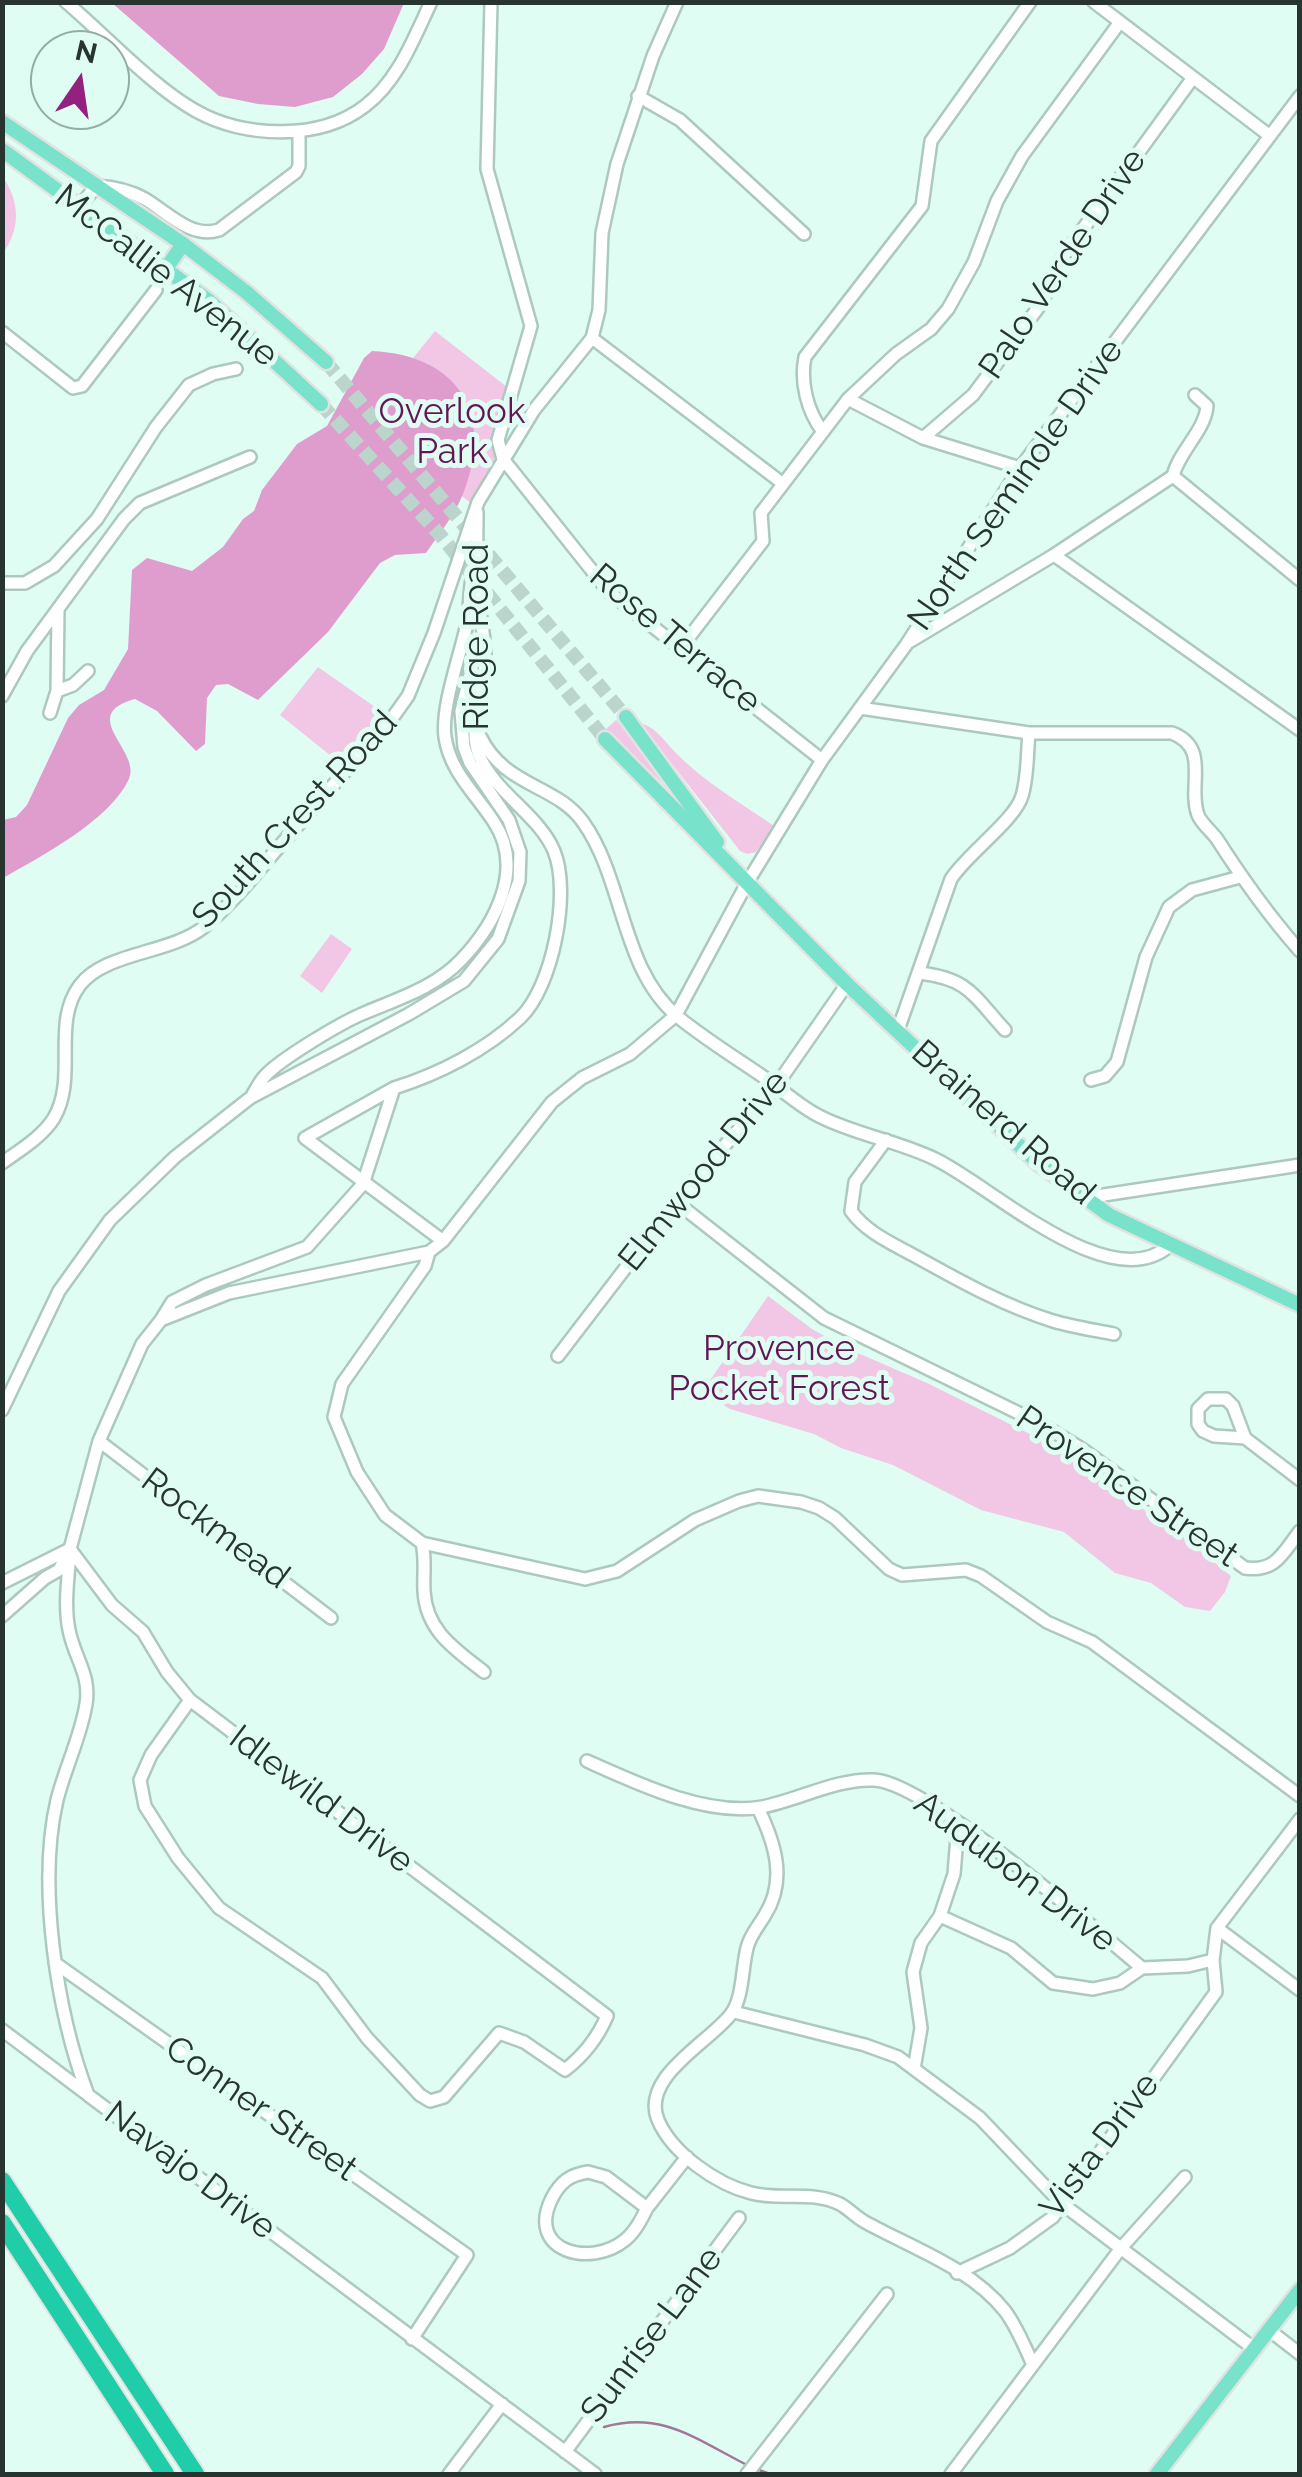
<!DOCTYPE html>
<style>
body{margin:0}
#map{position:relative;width:1302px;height:2477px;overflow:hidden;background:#e0fdf3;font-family:Raleway,sans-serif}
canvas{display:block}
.frame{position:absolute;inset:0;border:5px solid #283430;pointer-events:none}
.north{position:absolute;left:30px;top:30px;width:100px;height:100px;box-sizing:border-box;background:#e0fdf3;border:2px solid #96ada5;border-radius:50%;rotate:13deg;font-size:28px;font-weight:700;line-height:40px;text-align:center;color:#283430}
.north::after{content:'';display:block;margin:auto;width:35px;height:45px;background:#94207f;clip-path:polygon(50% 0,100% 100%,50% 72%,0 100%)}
</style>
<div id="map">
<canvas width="1302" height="2477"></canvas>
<div class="frame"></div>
<div class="north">N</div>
</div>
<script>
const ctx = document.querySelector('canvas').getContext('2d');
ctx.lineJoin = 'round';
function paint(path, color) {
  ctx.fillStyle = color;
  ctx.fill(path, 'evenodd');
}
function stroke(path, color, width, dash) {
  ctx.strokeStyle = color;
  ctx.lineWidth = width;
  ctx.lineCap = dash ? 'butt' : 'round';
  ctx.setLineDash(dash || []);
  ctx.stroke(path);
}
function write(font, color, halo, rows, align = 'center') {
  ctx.font = font + ' Raleway,sans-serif';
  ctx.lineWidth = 10;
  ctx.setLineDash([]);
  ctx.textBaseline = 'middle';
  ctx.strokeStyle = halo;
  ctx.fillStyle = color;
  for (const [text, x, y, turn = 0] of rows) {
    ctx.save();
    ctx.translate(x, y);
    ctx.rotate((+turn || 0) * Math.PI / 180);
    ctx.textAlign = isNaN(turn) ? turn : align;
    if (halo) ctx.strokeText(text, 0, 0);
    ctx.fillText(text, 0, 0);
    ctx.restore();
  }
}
paint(new Path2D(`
 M2,176C20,200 21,229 3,253Z
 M435,331L507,387L496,430L494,462L471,503L407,455L413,358Z
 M318,667L385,714L341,764L280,715Z
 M616,720L638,744L663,783L621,748L606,729Z
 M640,723C656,727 665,742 676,753C704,782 741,803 774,826L756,852L747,854L740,851Z
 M331,934L352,949L322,993L300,976Z
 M768,1296L812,1329L844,1347L927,1383L1040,1439L1184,1537L1231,1576L1225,1592L1210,1611L1185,1607L1151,1583L1115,1573L1064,1532L981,1510L893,1465L841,1448L814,1434L730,1409L702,1392Z`), '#f1c7e5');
paint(new Path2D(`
 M112,3H404L384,49L362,74L333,97L295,107L258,104L219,96Z
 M372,351C459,355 495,415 463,494C455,515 438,535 426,553L395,555L380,563L328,632L258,700L228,684L216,685L207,698L205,744L196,751L157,711L135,699C76,715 142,751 129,779C110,820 42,856 3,878V820L16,817L27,805L68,718L79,705L104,690L128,649L132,570L147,558L192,571L223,547L243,519L254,511L262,490L297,444L327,426L364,358Z`), '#df9dcd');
stroke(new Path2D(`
 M604,2427C661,2411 694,2438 745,2464
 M759,2470L770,2474`), '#a27798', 2.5);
stroke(new Path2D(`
 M326,362L626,717
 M321,404L441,536L605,739`), '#bbd5cc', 14, [14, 7]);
const minor = new Path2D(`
 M66,2C106,36 153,87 196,111C244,138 320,141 365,106C398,81 414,38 431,2
 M491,2L487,169L531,326L498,440L503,459L609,592L822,760
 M1094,2L1270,136
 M638,96L680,120L804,234
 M80,205L97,186C114,187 129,190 145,199C167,212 191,239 219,230L296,172L299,166V131
 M2,332L73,388L82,386L156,290
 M592,338L782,483
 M848,399L923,438L1020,468
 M823,432C807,411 800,382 805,357L922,206L931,141L1030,2
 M923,438L973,395L1041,304L1064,255L1192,79
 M1173,476C1179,451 1205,431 1207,406L1195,395
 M1054,555L1300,730
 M2,583H25L54,566L97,519L156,427L189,385L213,374L236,369
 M909,642L1054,555L1173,476L1300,580
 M680,649L763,541L761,513L848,399L896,354L931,329L948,309L974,262L997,201L1022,156L1120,22
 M57,691L58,609
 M2,696L27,651L124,519L140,503L250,457
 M860,708L1029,733H1172C1211,748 1187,786 1198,815C1201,823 1212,832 1217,839C1242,878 1269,916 1300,951
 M50,713L57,691L73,685L88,671
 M480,736C504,787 556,784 583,822C625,881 620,968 678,1017C705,1039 736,1058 765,1078C784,1091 800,1107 821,1117C857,1135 898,1141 935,1159C990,1185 1109,1298 1169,1246
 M920,973C969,979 973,995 1005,1030
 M898,1030L951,879C967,854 1015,820 1022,796C1028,776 1027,753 1029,733
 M1091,1080L1105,1076L1117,1062L1146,957L1169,907L1192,890L1240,877
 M394,1088L305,1138L443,1241
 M253,1094C257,1088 260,1081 265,1076C280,1059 341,1023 362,1014C397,999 435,988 462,959C495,924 525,869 494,822C476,794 450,772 445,737C441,707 460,656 467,624C470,609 469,594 472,579
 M886,1140L855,1182L851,1211C866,1232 891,1243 913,1255C958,1280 1004,1306 1053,1321C1073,1327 1094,1330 1114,1334
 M2,1163C20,1150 42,1137 54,1118C78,1077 51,1023 80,985C105,952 170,954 204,927C231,905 254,876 277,849C316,805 354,761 393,717L408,696L434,633L478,502L534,410L592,338L599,310L602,233L617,164L653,56L677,2
 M1084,1198L1300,1165
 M676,1202L824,1318L1041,1424L1082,1449L1245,1568C1276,1572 1282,1554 1300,1531
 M429,1252L425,1266L342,1384L334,1417L357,1472L385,1515L422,1543L585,1579L617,1571L695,1520L739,1501L758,1496L801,1502L819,1508L835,1518L889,1569L902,1575L966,1570L981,1576L1047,1622L1092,1642L1300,1796
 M161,1320L172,1302L206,1285L307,1247L363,1184L394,1088C439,1074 486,1050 520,1018C553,987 571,892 554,851C539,815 495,793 479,755C469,731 480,697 484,672C488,646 479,615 477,588C476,563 477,537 477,512
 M558,1356L676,1202L776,1086L847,984
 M2,1410L59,1291L110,1220L175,1157L250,1098L409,1014L464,981L498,939L519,881L520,852L509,820L470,763L464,747L461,711L478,643
 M1245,1438L1233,1406L1226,1399H1208L1198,1409V1424L1203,1431L1214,1436L1245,1438L1300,1480
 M99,1441L331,1618
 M422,1543C426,1559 423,1575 424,1591C426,1631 455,1649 484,1672
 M70,1549L112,1605L143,1632L167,1672L190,1700L607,2016C598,2037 583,2056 565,2070L524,2042L499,2033L444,2097L430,2101L420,2095L367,2038L322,1978L219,1908L178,1858L145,1806L140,1780L151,1755L190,1700
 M70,1553C68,1578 64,1606 69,1630C74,1657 91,1675 86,1704C81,1736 65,1768 57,1800C37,1886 57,2013 88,2095L595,2474
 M2,1583L70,1549
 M2,1616L45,1578L59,1570L70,1549L99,1441L142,1344L161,1320L229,1293L429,1252L443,1241L552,1102L582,1078L630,1054L676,1015L747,883L822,760L906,645L1020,468L1300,96
 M587,1761C636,1783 707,1817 762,1807C798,1800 838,1778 874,1780C926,1782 1095,1929 1142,1968L1188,1966L1213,1960
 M758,1808C775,1843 787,1880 765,1915C758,1927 750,1935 747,1948C742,1967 743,1999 731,2014C710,2042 640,2077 658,2120C672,2153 716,2184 751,2193C780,2201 811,2190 840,2204C849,2209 856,2217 865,2222C912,2248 971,2268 1005,2311C1017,2327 1025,2347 1033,2365
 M940,1916L1011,1948L1053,1983L1093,1989L1120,1983L1142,1968
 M1217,1928L1300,1990
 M55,1963L467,2255L412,2339
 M734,2012L865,2045L898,2057L980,2118L1061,2203L1253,2348
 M2,2030L87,2094
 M914,2069L921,2028L913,1972L921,1943L940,1916L954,1874L958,1825
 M588,2172L606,2177L647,2208C641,2220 635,2232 625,2240C591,2268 525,2252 552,2198C561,2181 570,2175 588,2172Z
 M647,2208L687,2157
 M957,2273L1010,2248L1053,2217L1216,1992L1213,1960L1217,1928L1300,1819
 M1269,2330L1300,2354
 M565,2452L739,2218
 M449,2474L502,2404
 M747,2474L887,2294
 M951,2474L1121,2248L1185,2177`);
const major = new Path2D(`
 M2,122L183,244L246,292L326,362
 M2,150L209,301L321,404
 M165,270L183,244
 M626,717L717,842
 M605,739L847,984L1039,1164L1109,1215L1300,1305
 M1157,2474L1300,2290`);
const highway = new Path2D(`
 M2,2181L195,2474
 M2,2223L165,2474`);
stroke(minor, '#adc9bf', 16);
stroke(major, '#e1e3e2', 19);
stroke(highway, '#e1e3e2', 22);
stroke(minor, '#fff', 11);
stroke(major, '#79e2cb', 14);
stroke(highway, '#1fcea8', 18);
write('35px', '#283430', '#e0fdf3', [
 ["Palo Verde Drive",1063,264,-56],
 ["McCallie Avenue",166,276,38],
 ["North Seminole Drive",1016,485,-55],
 ["Ridge Road",477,637,-90],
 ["Rose Terrace",675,639,40],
 ["South Crest Road",295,820,-47],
 ["Brainerd Road",1003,1123,41],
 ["Elmwood Drive",704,1171,-51],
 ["Provence Street",1127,1487,34],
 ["Rockmead",215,1529,37],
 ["Idlewild Drive",321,1800,37],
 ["Audubon Drive",1015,1872,37],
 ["Conner Street",261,2109,35],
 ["Vista Drive",1100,2146,-53],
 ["Navajo Drive",190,2171,37],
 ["Sunrise Lane",652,2335,-53]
]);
write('35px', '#631654', '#e0fdf3', [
 ["Overlook",452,412],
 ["Park",452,452],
 ["Provence",779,1349],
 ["Pocket Forest",779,1389]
]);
</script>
